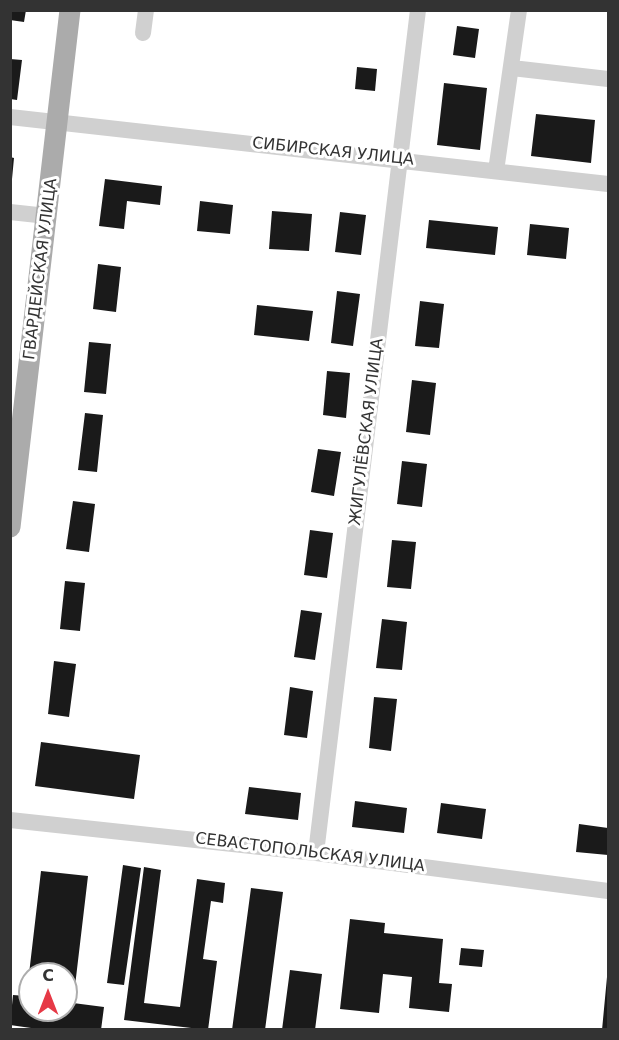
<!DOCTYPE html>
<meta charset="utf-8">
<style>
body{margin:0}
#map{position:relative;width:619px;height:1040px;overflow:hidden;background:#fff;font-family:"DejaVu Sans",sans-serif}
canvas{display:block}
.frame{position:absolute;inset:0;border:12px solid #333;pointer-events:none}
.north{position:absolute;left:18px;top:962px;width:60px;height:60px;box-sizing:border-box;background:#fff;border:2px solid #adadad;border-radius:50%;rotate:0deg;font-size:16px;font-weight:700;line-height:24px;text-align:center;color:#333}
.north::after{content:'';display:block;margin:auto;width:21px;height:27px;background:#e63946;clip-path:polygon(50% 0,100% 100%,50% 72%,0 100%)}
</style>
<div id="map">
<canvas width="619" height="1040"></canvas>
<div class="frame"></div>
<div class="north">С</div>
</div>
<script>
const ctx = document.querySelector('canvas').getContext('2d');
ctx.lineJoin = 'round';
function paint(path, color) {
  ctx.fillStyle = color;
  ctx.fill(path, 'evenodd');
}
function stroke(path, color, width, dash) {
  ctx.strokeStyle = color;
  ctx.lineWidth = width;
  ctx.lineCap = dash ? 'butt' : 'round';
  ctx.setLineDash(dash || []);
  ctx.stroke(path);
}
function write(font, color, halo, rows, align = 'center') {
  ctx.font = font + ' "DejaVu Sans",sans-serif';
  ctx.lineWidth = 6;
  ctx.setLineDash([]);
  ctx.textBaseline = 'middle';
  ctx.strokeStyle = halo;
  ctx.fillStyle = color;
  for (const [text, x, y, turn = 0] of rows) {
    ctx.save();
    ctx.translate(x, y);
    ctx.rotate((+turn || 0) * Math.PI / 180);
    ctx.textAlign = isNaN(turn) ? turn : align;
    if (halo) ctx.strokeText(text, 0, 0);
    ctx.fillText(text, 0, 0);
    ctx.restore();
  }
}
paint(new Path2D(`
 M10,10H26L24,22L10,20Z
 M457,26L479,29L475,58L453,55Z
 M10,59L22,60L17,100L10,99Z
 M357,67L377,69L375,91L355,89Z
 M444,83L487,88L480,150L437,145Z
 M536,114L595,120L591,163L531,156Z
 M10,157L14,158L12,179H10Z
 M105,179L162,186L160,205L127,201L124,229L99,226Z
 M200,201L233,205L230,234L197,231Z
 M272,211L312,214L309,251L269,249Z
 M340,212L366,215L361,255L335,252Z
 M429,220L498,227L495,255L426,248Z
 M530,224L569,228L566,259L527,255Z
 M98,264L121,267L116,312L93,309Z
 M337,291L360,294L353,346L331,343Z
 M420,301L444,304L439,348L415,346Z
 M257,305L313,311L309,341L254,335Z
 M89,342L111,344L106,394L84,392Z
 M327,371L350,373L346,418L323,415Z
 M412,380L436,383L430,435L406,432Z
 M85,413L103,415L97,472L78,470Z
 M318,449L341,452L334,496L311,492Z
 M402,461L427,464L422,507L397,504Z
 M73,501L95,504L89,552L66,549Z
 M310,530L333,533L327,578L304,575Z
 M392,540L416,542L411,589L387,587Z
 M65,581L85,583L80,631L60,629Z
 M301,610L322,613L315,660L294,657Z
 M382,619L407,622L402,670L376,668Z
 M54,661L76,664L69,717L48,714Z
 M290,687L313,691L307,738L284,735Z
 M374,697L397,699L391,751L369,748Z
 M41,742L140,755L134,799L35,786Z
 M249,787L301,793L298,820L245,814Z
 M355,801L407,808L404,833L352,827Z
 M441,803L486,809L482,839L437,833Z
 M579,824L608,828V855L576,852Z
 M123,865L141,868L124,985L107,983Z
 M144,867L161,870L144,1003L180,1007L197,879L225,883L223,903L211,901L203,959L217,961L208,1030L124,1020Z
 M41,871L88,876L73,1003L104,1007L101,1030H45L10,1025L13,995L26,996L29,975L30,1010H66V974H29Z
 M251,888L283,892L265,1030H232Z
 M350,919L385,923L384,933L443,939L439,983L452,984L449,1012L409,1008L412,977L383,974L379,1013L340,1009Z
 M461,948L484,950L482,967L459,965Z
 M290,970L322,974L315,1030H282Z
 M607,977L608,1030H602Z`), '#1a1a1a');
stroke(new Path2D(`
 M143,33L146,10
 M512,68L608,79
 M10,117L608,184
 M496,171L519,10
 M10,212L47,216
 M10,820L316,853L608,891
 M316,853L418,10`), '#d0d0d0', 16);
stroke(new Path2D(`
 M10,527L70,10`), '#ababab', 21);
write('16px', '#333', '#fff', [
 ["СИБИРСКАЯ УЛИЦА",333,152,6],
 ["ГВАРДЕЙСКАЯ УЛИЦА",41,269,-83],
 ["ЖИГУЛЁВСКАЯ УЛИЦА",367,432,-83],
 ["СЕВАСТОПОЛЬСКАЯ УЛИЦА",310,853,7]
]);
</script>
